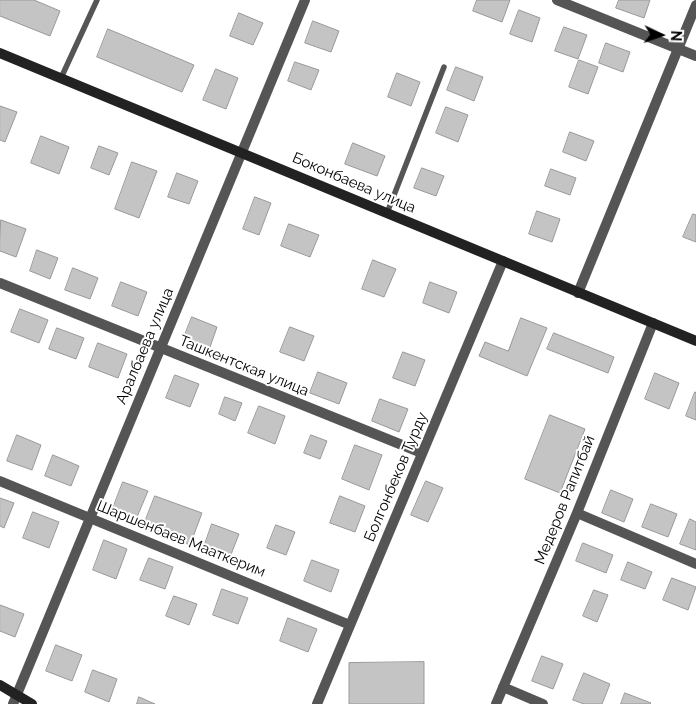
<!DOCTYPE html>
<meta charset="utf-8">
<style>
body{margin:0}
#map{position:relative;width:696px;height:704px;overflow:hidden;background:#fff;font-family:Raleway,sans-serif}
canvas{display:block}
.north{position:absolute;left:636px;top:10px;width:50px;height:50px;-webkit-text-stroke:4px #fff;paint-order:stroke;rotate:93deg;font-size:14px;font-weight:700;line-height:20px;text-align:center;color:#000}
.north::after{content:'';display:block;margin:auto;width:18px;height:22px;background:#000;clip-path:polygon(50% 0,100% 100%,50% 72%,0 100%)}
</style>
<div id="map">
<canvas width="696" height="704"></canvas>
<div class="north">N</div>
</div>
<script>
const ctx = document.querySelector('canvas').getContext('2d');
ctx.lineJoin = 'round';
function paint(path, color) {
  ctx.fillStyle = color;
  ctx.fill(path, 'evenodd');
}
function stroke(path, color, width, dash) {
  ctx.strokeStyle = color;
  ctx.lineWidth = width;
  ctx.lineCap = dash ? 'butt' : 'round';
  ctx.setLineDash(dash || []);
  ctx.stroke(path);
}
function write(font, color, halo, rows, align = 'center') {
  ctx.font = font + ' Raleway,sans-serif';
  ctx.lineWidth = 4;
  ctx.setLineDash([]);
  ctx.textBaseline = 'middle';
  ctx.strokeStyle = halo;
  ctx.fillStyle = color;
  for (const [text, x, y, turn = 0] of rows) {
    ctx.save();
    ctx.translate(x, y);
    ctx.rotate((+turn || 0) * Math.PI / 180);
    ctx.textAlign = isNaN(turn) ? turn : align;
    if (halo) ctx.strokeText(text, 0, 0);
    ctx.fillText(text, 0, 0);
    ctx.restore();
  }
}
const building = new Path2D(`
 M0,0H34L60,11L50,36L0,16Z
 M477,0H510L502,22L473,11Z
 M619,0H650L644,18L616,8Z
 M519,10L540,18L532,42L510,34Z
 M239,13L263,23L253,45L230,36Z
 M313,21L339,31L331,52L305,43Z
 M564,27L587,35L578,59L555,51Z
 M108,29L194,65L182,92L97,57Z
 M606,43L630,52L623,72L599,63Z
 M579,60L598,67L588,94L569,87Z
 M295,62L319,70L311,90L288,81Z
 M456,67L483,77L474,101L447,90Z
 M216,69L238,78L226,109L203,100Z
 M397,73L420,82L411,106L388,97Z
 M0,106L17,112L5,142L0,140Z
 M446,107L468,115L458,142L436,133Z
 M570,132L594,141L586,161L563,152Z
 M41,136L69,147L59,174L31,163Z
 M353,143L385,156L377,176L345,164Z
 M99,146L118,153L109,175L91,168Z
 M132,162L157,171L139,218L115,209Z
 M422,168L444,176L436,196L414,188Z
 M551,169L576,178L570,195L545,186Z
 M177,173L198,181L189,204L168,197Z
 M255,197L271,203L259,235L243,229Z
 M537,211L560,219L552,242L529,234Z
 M693,214L696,215V242L683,237Z
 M1,220L26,229L16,257L0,251Z
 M289,224L319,235L310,257L281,246Z
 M37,250L58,258L50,279L30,271Z
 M373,260L396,269L384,297L362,289Z
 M73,268L98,278L90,299L65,290Z
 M121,282L147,292L138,316L112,306Z
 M430,282L457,292L449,313L423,303Z
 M20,309L48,320L39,343L11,332Z
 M192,317L217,327L209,350L183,340Z
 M521,318L547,328L527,376L479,356L485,342L508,351Z
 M290,327L314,336L304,361L280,352Z
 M57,328L84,338L76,359L49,349Z
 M554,333L614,357L608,373L547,349Z
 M98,343L127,354L118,378L89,367Z
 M403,352L425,360L415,386L393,378Z
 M318,372L347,383L339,404L310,393Z
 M655,373L679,383L669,409L645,399Z
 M175,375L199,384L190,407L166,398Z
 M695,392L696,393V420L686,416Z
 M225,397L242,403L235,421L219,414Z
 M380,399L408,409L399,432L372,421Z
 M259,406L285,416L275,444L248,433Z
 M550,415L585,429L560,493L525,479Z
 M17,435L41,445L32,470L7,461Z
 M311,435L327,441L320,459L304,453Z
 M355,445L382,455L369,490L342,479Z
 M53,455L79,466L71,486L45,476Z
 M426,481L443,488L428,522L411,515Z
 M123,482L148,491L137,517L113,508Z
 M611,490L633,499L624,522L602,513Z
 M155,496L202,513L190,545L143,527Z
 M340,496L365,506L355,532L330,523Z
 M0,498L14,503L4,528L0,526Z
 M651,504L677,514L668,537L642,527Z
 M33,512L59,522L49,548L23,538Z
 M690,519L696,522V550L680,544Z
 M212,524L239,534L230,557L204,547Z
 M276,525L295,532L286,555L267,548Z
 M104,540L127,549L116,579L93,570Z
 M583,543L613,555L606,573L576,561Z
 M149,558L173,567L165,589L140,580Z
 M312,560L339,570L331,592L304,581Z
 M628,562L652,572L645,589L621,580Z
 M672,578L696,587L688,610L663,600Z
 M222,589L248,598L238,624L213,615Z
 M594,590L608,595L597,622L583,616Z
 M174,596L197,604L189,625L166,616Z
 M0,605L24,614L15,637L0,631Z
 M288,618L317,629L308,652L280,641Z
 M56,645L82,655L72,681L46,671Z
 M542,656L563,664L553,689L532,681Z
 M424,662V704H349V663Z
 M93,670L117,679L109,702L85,692Z
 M584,673L610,684L602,704H584L573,700Z
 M625,693L651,703L650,704H621Z
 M139,697L155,704H137Z`);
paint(building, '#c4c4c4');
stroke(building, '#999', 1);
stroke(new Path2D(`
 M61,78L97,0
 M387,213L444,67`), '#555', 5.5);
stroke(new Path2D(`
 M557,0L696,56
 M0,283L422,453
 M578,293L696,5
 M0,481L350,625
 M577,513L696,564
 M503,687L543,704
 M13,704L305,0
 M317,704L503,261
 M496,704L577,513L653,323`), '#555', 10);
stroke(new Path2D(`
 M0,53L696,341
 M0,685L32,704`), '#222', 10);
write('15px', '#000', '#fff', [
 ["Боконбаева улица",354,183,23],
 ["Аралбаева улица",145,346,-67],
 ["Ташкентская улица",244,366,22],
 ["Болгонбеков Турду",396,477,-67],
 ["Медеров Рапитбай",565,500,-68],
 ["Шаршенбаев Мааткерим",181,539,22]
]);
</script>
